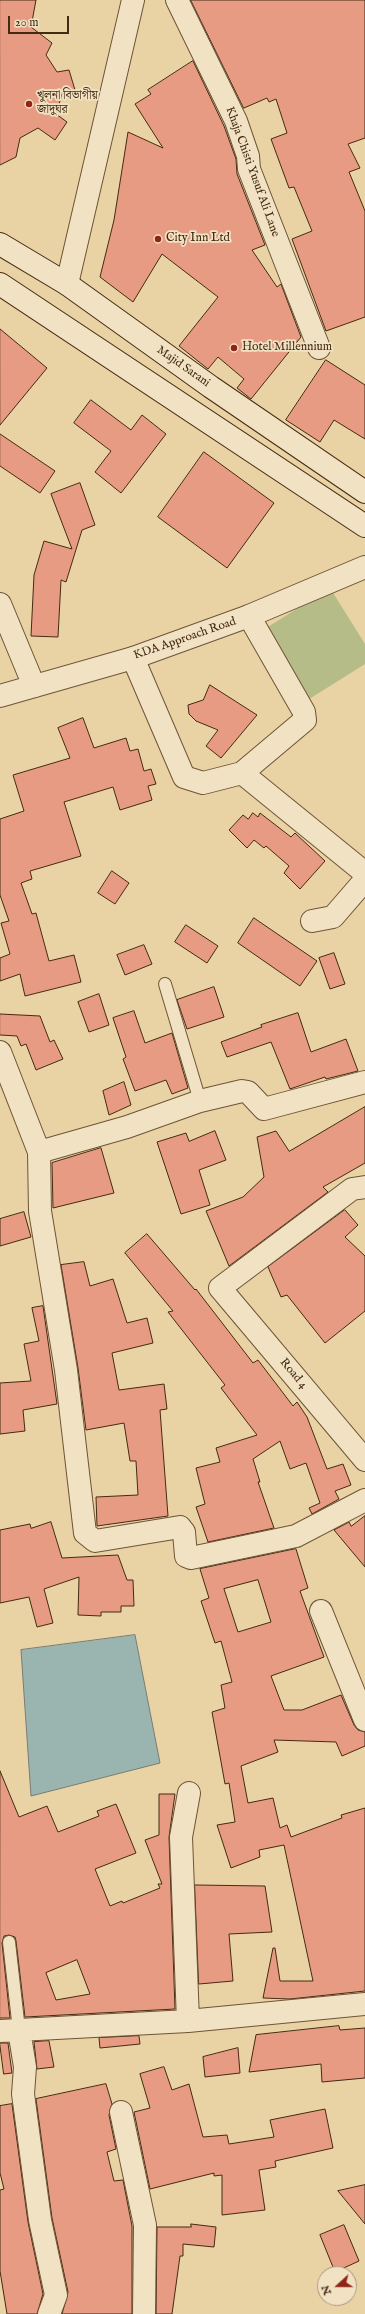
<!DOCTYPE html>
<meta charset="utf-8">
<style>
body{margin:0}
#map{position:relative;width:365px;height:2314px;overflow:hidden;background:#e9d2a4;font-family:"IM FELL English",serif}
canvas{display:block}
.north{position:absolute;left:317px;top:2266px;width:40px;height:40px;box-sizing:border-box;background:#f1e2c4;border:1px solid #ac987d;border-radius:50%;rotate:249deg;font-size:11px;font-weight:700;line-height:16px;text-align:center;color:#452a12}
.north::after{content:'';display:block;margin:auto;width:14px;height:18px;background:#8f2418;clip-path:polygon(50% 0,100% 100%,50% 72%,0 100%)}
.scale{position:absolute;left:8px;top:16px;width:61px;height:18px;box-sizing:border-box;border:2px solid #452a12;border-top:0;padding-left:5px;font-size:12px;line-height:14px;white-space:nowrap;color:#452a12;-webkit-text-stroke:3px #f1e2c4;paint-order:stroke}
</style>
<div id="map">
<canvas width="365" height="2314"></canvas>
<div class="north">N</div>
<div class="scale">20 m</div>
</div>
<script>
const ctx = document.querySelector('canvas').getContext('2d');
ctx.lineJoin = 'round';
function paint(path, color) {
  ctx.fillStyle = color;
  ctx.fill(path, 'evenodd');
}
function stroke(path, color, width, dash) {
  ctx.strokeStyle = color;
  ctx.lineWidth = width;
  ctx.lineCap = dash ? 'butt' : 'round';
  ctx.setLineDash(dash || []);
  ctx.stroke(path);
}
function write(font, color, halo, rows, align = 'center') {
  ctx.font = font + ' "IM FELL English","Noto Serif Bengali",serif';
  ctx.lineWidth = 3.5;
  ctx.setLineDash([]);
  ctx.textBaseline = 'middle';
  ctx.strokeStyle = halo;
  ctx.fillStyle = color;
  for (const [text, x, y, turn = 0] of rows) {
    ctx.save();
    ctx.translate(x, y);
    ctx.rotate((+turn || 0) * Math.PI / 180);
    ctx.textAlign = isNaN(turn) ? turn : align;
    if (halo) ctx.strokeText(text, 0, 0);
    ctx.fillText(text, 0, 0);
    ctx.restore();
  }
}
paint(new Path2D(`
 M330,588L365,644V664L306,701L263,630Z`), '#b5bc87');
const water = new Path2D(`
 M135,1635L160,1763L31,1796L21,1650Z`);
paint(water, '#9ab5b0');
stroke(water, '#787d71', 1);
const building = new Path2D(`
 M0,0H36L31,27L52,43L46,55L57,72L69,70L75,90L62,94L56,114L67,122L55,140L38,128L20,138L16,157L0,165Z
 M191,0H365V138L348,144L360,168L349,172L365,211V317L326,331L292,239L312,231L294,187L289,188L271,139L287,133L276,99L269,102L267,98L244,108Z
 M193,61L224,126L236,159L237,174L265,245L252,250L277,287L281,284L301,337L251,399L237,388L244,379L218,357L208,369L179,346L218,297L162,254L133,302L100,277L114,220L128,132L163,148L135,104L151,94L148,90Z
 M0,329L47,368L0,425Z
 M326,360L365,385V439L334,420L320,442L286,420Z
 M91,400L131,430L142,415L166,434L121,493L95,472L111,451L74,423Z
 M0,434L55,471L40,493L0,466Z
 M204,452L274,503L227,568L158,517Z
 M80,483L95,525L82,530L66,582L61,580L58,637L31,636L34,575L44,541L72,549L51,494Z
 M210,685L257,715L221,758L206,746L218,730L196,721L189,714L188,705L203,700Z
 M83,718L94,748L126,738L130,751L138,749L144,771L151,769L156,784L148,786L152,800L120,810L113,787L64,802L81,856L30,871L32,879L21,883L32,914L36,913L49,961L74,955L81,982L25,996L20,974L0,981V958L10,954L1,923L9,921L0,895V819L24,811L13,775L70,758L58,728Z
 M253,813L258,817L260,813L291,837L295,833L325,861L300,889L284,873L289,866L266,846L264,848L254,840L247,848L229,830L243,815L248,819Z
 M112,871L129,883L115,904L98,893Z
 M254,918L317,961L300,986L238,943Z
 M186,925L218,946L207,963L175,942Z
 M144,945L152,964L125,975L117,955Z
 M334,953L345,984L330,989L319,958Z
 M214,987L224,1017L187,1029L177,1000Z
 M99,994L109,1025L89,1032L78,1002Z
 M134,1011L145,1043L172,1033L188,1088L172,1094L166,1080L135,1091L123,1059L126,1057L113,1018Z
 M298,1013L311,1052L346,1039L358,1071L326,1079L325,1077L290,1089L271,1042L227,1057L221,1042L262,1027L261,1025Z
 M0,1014L40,1016L50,1042L54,1040L63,1059L36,1070L26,1044L21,1046L17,1036L0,1035Z
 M124,1082L131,1105L109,1115L103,1091Z
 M365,1107V1163L323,1187L328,1192L229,1266L206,1211L243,1197L264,1177L257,1137L276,1131L289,1151Z
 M215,1131L226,1160L199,1170L210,1205L181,1214L157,1142L186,1133L189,1141Z
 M101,1148L114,1193L53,1208L52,1163Z
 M345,1210L358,1225L345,1237L365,1256V1311L325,1343L287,1295L281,1297L268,1267Z
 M24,1212L31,1237L0,1246V1219Z
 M147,1234L195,1290L196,1289L253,1363L258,1360L293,1406L297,1402L307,1417L327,1469L343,1464L351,1485L335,1491L339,1499L312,1514L309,1508L320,1503L306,1463L290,1469L280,1441L253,1459L260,1482H258L274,1528L208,1542L196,1507L205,1504L196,1468L220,1462L216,1448L257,1435L221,1388L225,1385L168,1312L173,1311L125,1253Z
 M84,1262L90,1286L113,1279L127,1323L147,1318L153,1343L112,1353L119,1390L164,1384L167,1409L160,1410L168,1516L97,1526L96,1497L138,1495L136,1461H130L124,1423L86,1430L78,1368L61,1265Z
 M43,1306L57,1404L23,1410L25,1431L0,1434V1383L31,1381L24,1344L39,1341L32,1308Z
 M365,1516V1567L334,1530L349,1522L351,1526Z
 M51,1522L62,1558L118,1555L127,1580H133L134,1606H121V1612H101V1616L78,1615L79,1577L44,1589L53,1623L37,1627L29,1597L0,1603V1530L30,1524L31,1528Z
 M296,1549L308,1588L300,1591L324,1657L271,1676L284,1710H302L341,1695L354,1725L358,1730L365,1732V1746L342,1756L336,1742L274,1740L278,1752L241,1766L248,1803L273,1798L280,1828L287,1825L291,1837L342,1818L341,1815L365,1808V1991L290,1999L263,1998L273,1948H275L280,1981H313L284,1845L259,1850L260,1857L231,1868L217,1825L235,1822L229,1783L225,1784L212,1712L225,1708L221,1685L232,1682L221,1641L215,1643L201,1601L209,1598L200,1569ZM258,1580L271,1622L238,1632L224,1589Z
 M0,1771L19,1817L47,1806L58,1832L99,1816L97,1811L116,1804L136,1853L95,1869L110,1906L122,1901L123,1903L160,1888L158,1884H162L145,1840L159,1835V1794H175L169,1837L175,2009L25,2017L16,1941L15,1937L9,1935L4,1936L2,1943L10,2018H0ZM77,1960L90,1994L56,2000L46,1973Z
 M195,1885L265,1886L272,1932L229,1934L233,1981L199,1984Z
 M339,2026L340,2030L365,2028V2078L322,2082L321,2064L249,2072L256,2035Z
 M139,2036L140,2044L100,2048L99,2038Z
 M49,2041L54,2067L37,2069L34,2042Z
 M0,2043H8L12,2073L4,2074Z
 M238,2048L240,2073L205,2077L203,2057Z
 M164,2067L172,2090L189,2084L203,2137L227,2135L229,2144L274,2137L270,2120L325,2109L333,2148L275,2161L276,2167L259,2170L265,2210L222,2215V2175L214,2176V2173L150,2189L134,2112L150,2108L140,2074Z
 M106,2084L112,2104L109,2115L116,2149L107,2152L114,2181L123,2180L132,2226V2314H62L68,2292L52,2218L36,2099Z
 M12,2104L28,2222L43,2294L37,2314H7L0,2271V2190L4,2189L0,2173V2106Z
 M365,2185V2224L338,2191Z
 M191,2224L216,2227L214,2247L183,2244V2256H180L172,2314H156L157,2227H191Z
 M344,2225L359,2261L335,2272L320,2235Z`);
paint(building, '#e79b83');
stroke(building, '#452a12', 1);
const service = new Path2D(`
 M165,984L200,1101
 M9,1942L19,2030`);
const minor = new Path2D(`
 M177,0L236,121L248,156L249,169L319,348
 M67,284L133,0
 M0,604L34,686
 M249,616L304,712L305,720L242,773L365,873
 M133,658L184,777L203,783L242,773
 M312,921L333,917L365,880
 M0,1052L39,1152L40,1211L66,1370L85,1533L95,1541L180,1527L184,1532L186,1556L191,1558L296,1536L365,1500
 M39,1152L127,1127L200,1101L242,1091L248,1092L264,1109L365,1082
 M365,1187L352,1189L220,1288L365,1460
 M321,1611L365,1720
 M188,2021L181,1837L189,1793
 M19,2030L25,2067L23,2094L40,2220L56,2295L49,2314
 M0,2031L188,2021L365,2004
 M121,2112L145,2225L144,2314`);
const tertiary = new Path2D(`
 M0,696L133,658L249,616L365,567`);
const secondary = new Path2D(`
 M0,244L67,284L211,387L365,492
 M0,284L365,526`);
stroke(service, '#6e5436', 14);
stroke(minor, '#6e5436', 24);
stroke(tertiary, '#6e5436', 24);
stroke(secondary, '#452a12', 24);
stroke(service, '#f1e2c4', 12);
stroke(minor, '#f1e2c4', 22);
stroke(tertiary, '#f1e2c4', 22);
stroke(secondary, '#f1e2c4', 22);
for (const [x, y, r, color] of [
 [29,104,4,"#8f2418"],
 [158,239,4,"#8f2418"],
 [234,348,4,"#8f2418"]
]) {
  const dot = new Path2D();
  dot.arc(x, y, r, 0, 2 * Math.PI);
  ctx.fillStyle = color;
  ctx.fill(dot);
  stroke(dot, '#f1e2c4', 1.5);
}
write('12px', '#452a12', '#f1e2c4', [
 ["খুলনা বিভাগীয়",37,97],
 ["জাদুঘর",37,111],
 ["City Inn Ltd",166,239],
 ["Hotel Millennium",242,348]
], 'left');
write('12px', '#452a12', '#f1e2c4', [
 ["Khaja Chisti Yusuf Ali Lane",252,172,70],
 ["Majid Sarani",183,367,35],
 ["KDA Approach Road",185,639,-19],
 ["Road 4",293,1374,50]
]);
</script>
